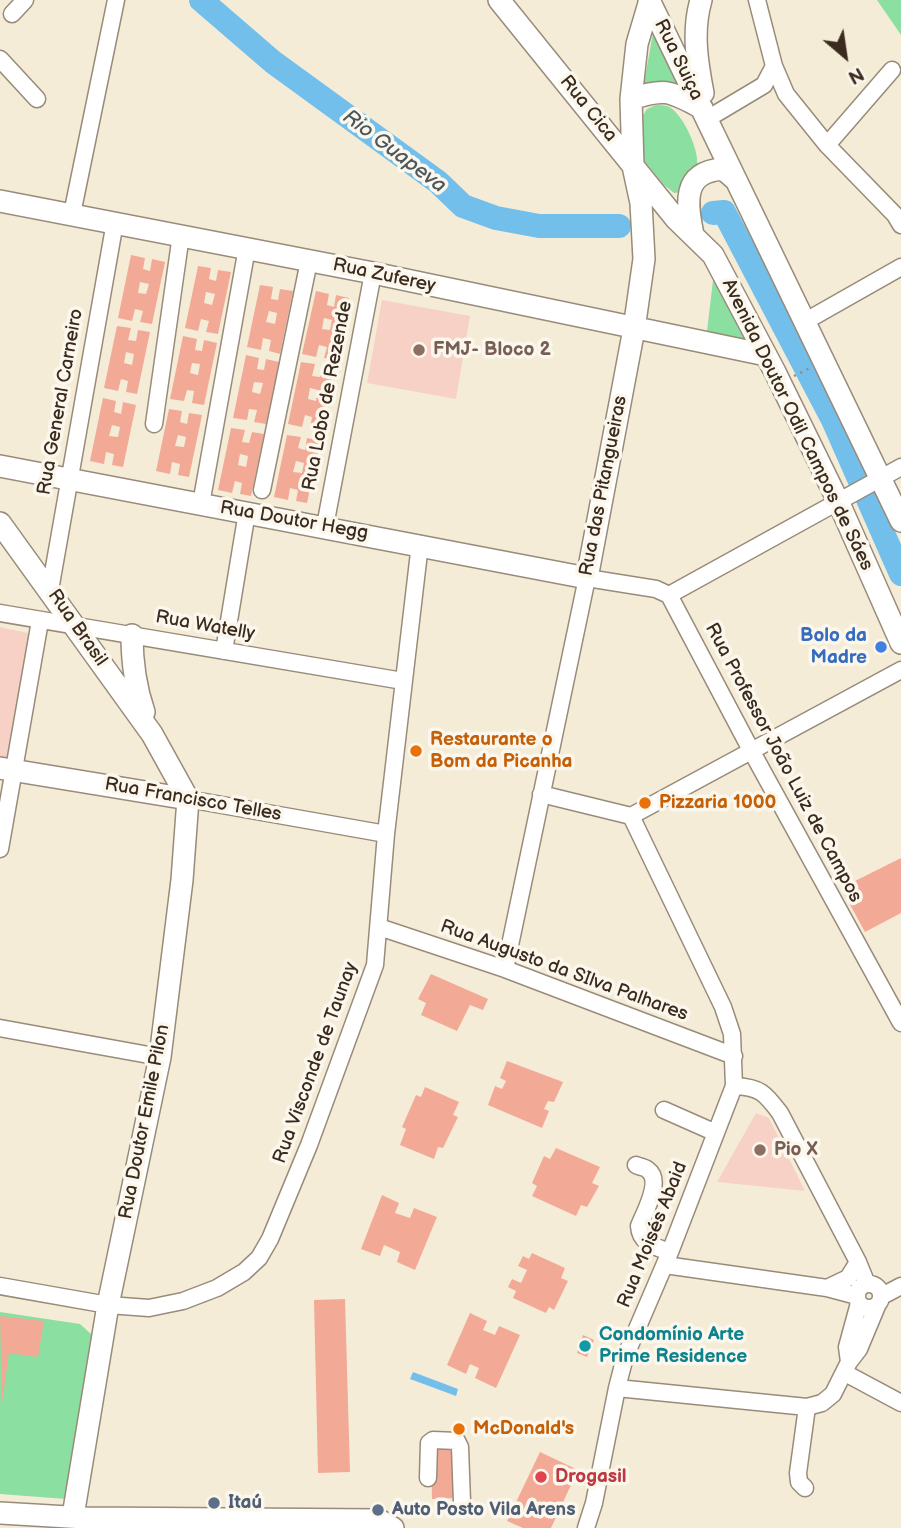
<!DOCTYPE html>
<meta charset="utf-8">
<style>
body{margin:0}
#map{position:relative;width:901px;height:1528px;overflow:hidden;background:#f5ecd7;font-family:"Balsamiq Sans",sans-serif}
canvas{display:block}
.north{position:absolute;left:810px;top:21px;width:70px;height:70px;-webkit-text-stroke:5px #fbf7ec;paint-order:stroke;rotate:151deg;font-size:19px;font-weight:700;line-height:28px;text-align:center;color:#3b2a1e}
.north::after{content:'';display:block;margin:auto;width:24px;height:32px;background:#3b2a1e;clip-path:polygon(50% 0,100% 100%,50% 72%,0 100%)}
</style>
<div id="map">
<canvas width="901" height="1528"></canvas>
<div class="north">N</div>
</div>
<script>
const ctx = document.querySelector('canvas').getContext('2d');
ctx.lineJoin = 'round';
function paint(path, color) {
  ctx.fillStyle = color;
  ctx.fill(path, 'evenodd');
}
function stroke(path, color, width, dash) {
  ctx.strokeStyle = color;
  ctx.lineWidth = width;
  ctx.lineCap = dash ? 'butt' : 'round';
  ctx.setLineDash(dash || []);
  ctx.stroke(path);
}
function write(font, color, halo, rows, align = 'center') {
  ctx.font = font + ' "Balsamiq Sans",sans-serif';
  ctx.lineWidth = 7;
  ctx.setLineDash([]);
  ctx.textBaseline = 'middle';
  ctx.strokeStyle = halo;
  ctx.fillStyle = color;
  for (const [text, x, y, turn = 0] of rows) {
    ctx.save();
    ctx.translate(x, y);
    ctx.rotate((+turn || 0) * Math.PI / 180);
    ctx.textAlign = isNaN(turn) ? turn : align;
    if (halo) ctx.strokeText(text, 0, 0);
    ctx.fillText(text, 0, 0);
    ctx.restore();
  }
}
paint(new Path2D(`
 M382,300L470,316L456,399L367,383Z
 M0,627L33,634L8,764L0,763Z
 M756,1113L769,1118L805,1191L717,1182Z`), '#f7d1c6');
paint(new Path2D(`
 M877,0H901V35Z
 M653,33L683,90L664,83H644Z
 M656,105C659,105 663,105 667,106C681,110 699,149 697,163C696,174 689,184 682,192L674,193L664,185L642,158V117L647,109Z
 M714,272L747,336L745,339L741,341L707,331Z
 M0,1312L80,1324L91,1334L92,1355L66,1499L0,1494Z`), '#8bdfa1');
paint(new Path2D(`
 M413,1372L458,1389L456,1396L410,1379Z`), '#72bfec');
stroke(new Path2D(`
 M201,0L273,62L438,182L463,206L496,218L539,226H619
 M713,213L724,212L833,420L901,574`), '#72bfec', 24);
paint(new Path2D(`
 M131,255L145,258L143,269L150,271L152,259L165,262L152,324L140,322L143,311L135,309L132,321L118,318ZM140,282L149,284L146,294L138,293Z
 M198,266L211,268L209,279L216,281L218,270L231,272L218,334L206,332L209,321L201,319L198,331L185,328ZM206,292L215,294L212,305L204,303Z
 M260,285L273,287L271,299L278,300L280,289L293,291L280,354L269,351L271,340L263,338L261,350L247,347ZM269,311L277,313L275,324L266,322Z
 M316,291L329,294L327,305L334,307L336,295L349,298L336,360L324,358L327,347L319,345L316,357L302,354ZM324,318L332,320L330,330L322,329Z
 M117,326L131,328L128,340L136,341L138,330L150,332L137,394L126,392L128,381L121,379L118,391L104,388ZM126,352L134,354L132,365L124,363Z
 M183,336L197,339L195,350L202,351L204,340L217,343L204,405L192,403L194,391L187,390L184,401L170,399ZM192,363L200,364L198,375L190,373Z
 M246,355L259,358L257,369L264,370L266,359L279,362L266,424L254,422L257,410L249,409L247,420L233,418ZM254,382L263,383L260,394L252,392Z
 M301,362L315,364L312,376L320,377L322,366L334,368L321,431L310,428L312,417L305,415L302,427L288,424ZM310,388L318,390L316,401L308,399Z
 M103,398L116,401L114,412L121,414L123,402L136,405L123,467L112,465L114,454L106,452L104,464L90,461ZM112,425L120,427L118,437L109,436Z
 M169,409L182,411L180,422L187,424L189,413L202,415L189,477L178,475L180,464L172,462L170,474L156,471ZM178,435L186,437L184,447L175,446Z
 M231,428L245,430L242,442L249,443L252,432L264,434L251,496L240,494L242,483L235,481L232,493L218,490ZM240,454L248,456L246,467L238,465Z
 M287,435L301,437L298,448L305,450L307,438L320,441L307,503L296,501L298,490L290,488L288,500L274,497ZM296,461L304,463L302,473L293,472Z
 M901,858V913L865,932L841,888Z
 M431,974L488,999L483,1010L470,1005L457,1031L421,1015L426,1003L418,999Z
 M507,1061L563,1082L554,1102L548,1101L544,1109L549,1111L542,1128L488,1105L495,1086L502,1089L506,1081L500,1078Z
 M425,1087L459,1102L453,1115L458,1117L443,1148L438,1147L434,1159L400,1145L406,1129L402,1127L416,1095L421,1097Z
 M556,1148L600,1167L592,1183L599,1186L587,1207L581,1205L576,1216L532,1196L537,1186L532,1183L544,1156L550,1159Z
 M382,1195L399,1203L395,1213L410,1218L414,1208L437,1217L415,1270L397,1262L400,1252L384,1245L380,1256L361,1249Z
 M532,1253L565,1268L561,1278L568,1281L554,1310L549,1307L546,1313L513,1298L516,1291L508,1287L512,1279L521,1283L527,1270L518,1266L523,1256L529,1259Z
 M345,1299L350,1472L318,1473L314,1300Z
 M470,1313L487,1321L483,1330L495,1335L499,1326L520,1335L496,1388L475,1378L479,1368L470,1364L466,1374L447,1365Z
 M0,1316L44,1321L38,1357L9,1353L2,1403Z
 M583,1335L594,1340L587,1357L577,1353Z
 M453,1444L455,1498L432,1499L431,1445Z
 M540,1452L578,1470L551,1528H523L507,1521Z`), '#f2aa97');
const minor = new Path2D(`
 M757,0L774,66L786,94L827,145L895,215L901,225
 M12,14L25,0
 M0,59L37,99
 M707,119L764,85L774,66
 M827,145L892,70
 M72,214L116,0
 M804,322L901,267
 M154,424L181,235
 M262,490L309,261
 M201,504L247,248
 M325,526L373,273
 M50,590L115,222
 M669,595L901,467
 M0,613L403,681
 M224,651L247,512
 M541,794L631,816
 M188,799L386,834
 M631,816L901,670
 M0,849L40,621
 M379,927L505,969L734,1056
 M505,969L587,578L656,589L669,595L752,752L901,1023
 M0,1028L160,1057
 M734,1086C760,1087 765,1093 780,1113L858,1262L867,1284
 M664,1110L716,1133
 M636,1165C640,1167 645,1167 648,1170C663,1181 644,1213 639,1226C640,1244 656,1247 670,1252
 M665,1265L827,1288L857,1296
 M857 1296a12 12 0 1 1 24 0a12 12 0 1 1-24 0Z
 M0,1286L108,1305L149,1308L183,1301L217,1288L244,1272L259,1258L270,1239L309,1145L375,965L386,834L420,544
 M827,1288L848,1278L858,1262
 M882,1296L901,1286
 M849,1362L847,1347L859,1303
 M845,1373L901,1403
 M617,1388L807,1407L822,1403L833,1394L849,1362L859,1349L877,1306
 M428,1478L429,1443L433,1440L457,1441L460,1447L462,1502
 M805,1488L799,1482L798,1473L807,1407
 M586,1528L594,1503L617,1388L625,1357L670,1252L734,1086L732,1034L723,1007L631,816`);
const major = new Path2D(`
 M499,0L676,219L713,255L775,372L838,501L901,643
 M649,0L901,521
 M701,0C692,31 697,62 703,93
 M631,99C666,87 671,92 702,108
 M0,201L373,273L766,355
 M693,235C687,204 681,172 723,169L736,180
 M0,466L587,578L634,329L644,259L641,203L633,166L631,99L637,44L650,0
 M0,523L152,734L188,799L182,880L160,1057L108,1305L73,1516
 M132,635C132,663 135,686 144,712
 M0,768L188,799
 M0,1513L85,1518L379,1520L393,1528`);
stroke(minor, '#988b7a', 19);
stroke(major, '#988b7a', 24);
stroke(new Path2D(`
 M794,376L810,368`), '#988b7a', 2.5, [2, 5]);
stroke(minor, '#fff', 16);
stroke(major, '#fff', 21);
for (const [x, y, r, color] of [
 [419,350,7,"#8d6e63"],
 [881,647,7,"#3f7fe0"],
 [416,751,7,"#e8710a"],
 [645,803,7,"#e8710a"],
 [760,1150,7,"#8d6e63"],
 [585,1346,7,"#0f9aa8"],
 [459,1429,7,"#e8710a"],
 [541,1477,7,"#e0444e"],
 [214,1503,7,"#5c6f8a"],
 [378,1510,7,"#5c6f8a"]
]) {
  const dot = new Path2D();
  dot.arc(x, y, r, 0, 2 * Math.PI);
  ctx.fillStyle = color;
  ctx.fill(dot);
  stroke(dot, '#fbf7ec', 2.5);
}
write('19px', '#3b2a1e', '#fbf7ec', [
 ["Rua Suiça",678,60,64],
 ["Rua Cica",588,109,51],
 ["Rua Zuferey",384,276,12],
 ["Rua Lobo de Rezende",328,396,-79],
 ["Rua General Carneiro",61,402,-80],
 ["Avenida Doutor Odil Campos de Sáes",797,425,64],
 ["Rua das Pitangueiras",604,486,-79],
 ["Rua Doutor Hegg",294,521,10],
 ["Rua Watelly",205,626,10],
 ["Rua Brasil",77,628,55],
 ["Rua Professor João Luiz de Campos",783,763,62],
 ["Rua Francisco Telles",193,800,10],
 ["Rua Augusto da SIlva Palhares",564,971,20],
 ["Rua Visconde de Taunay",316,1063,-70],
 ["Rua Doutor Emile Pilon",145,1122,-79],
 ["Rua Moisés Abaid",653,1235,-68]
]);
write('bold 19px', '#785e54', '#fbf7ec', [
 ["FMJ- Bloco 2",433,350],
 ["Pio X",774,1150]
], 'left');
write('bold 19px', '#366cbe', '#fbf7ec', [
 ["Bolo da",867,636],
 ["Madre",867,658]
], 'right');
write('bold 19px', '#c56008', '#fbf7ec', [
 ["Restaurante o",430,740],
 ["Bom da Picanha",430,762],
 ["Pizzaria 1000",659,803],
 ["McDonald's",473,1429]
], 'left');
write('bold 19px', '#0d838f', '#fbf7ec', [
 ["Condomínio Arte",599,1335],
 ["Prime Residence",599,1357]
], 'left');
write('bold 19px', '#be3a42', '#fbf7ec', [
 ["Drogasil",555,1477]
], 'left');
write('bold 19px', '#4e5e75', '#fbf7ec', [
 ["Itaú",228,1503],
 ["Auto Posto Vila Arens",392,1510]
], 'left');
write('italic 21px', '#4c575c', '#fbf7ec', [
 ["Rio Guapeva",394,152,37]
]);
</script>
